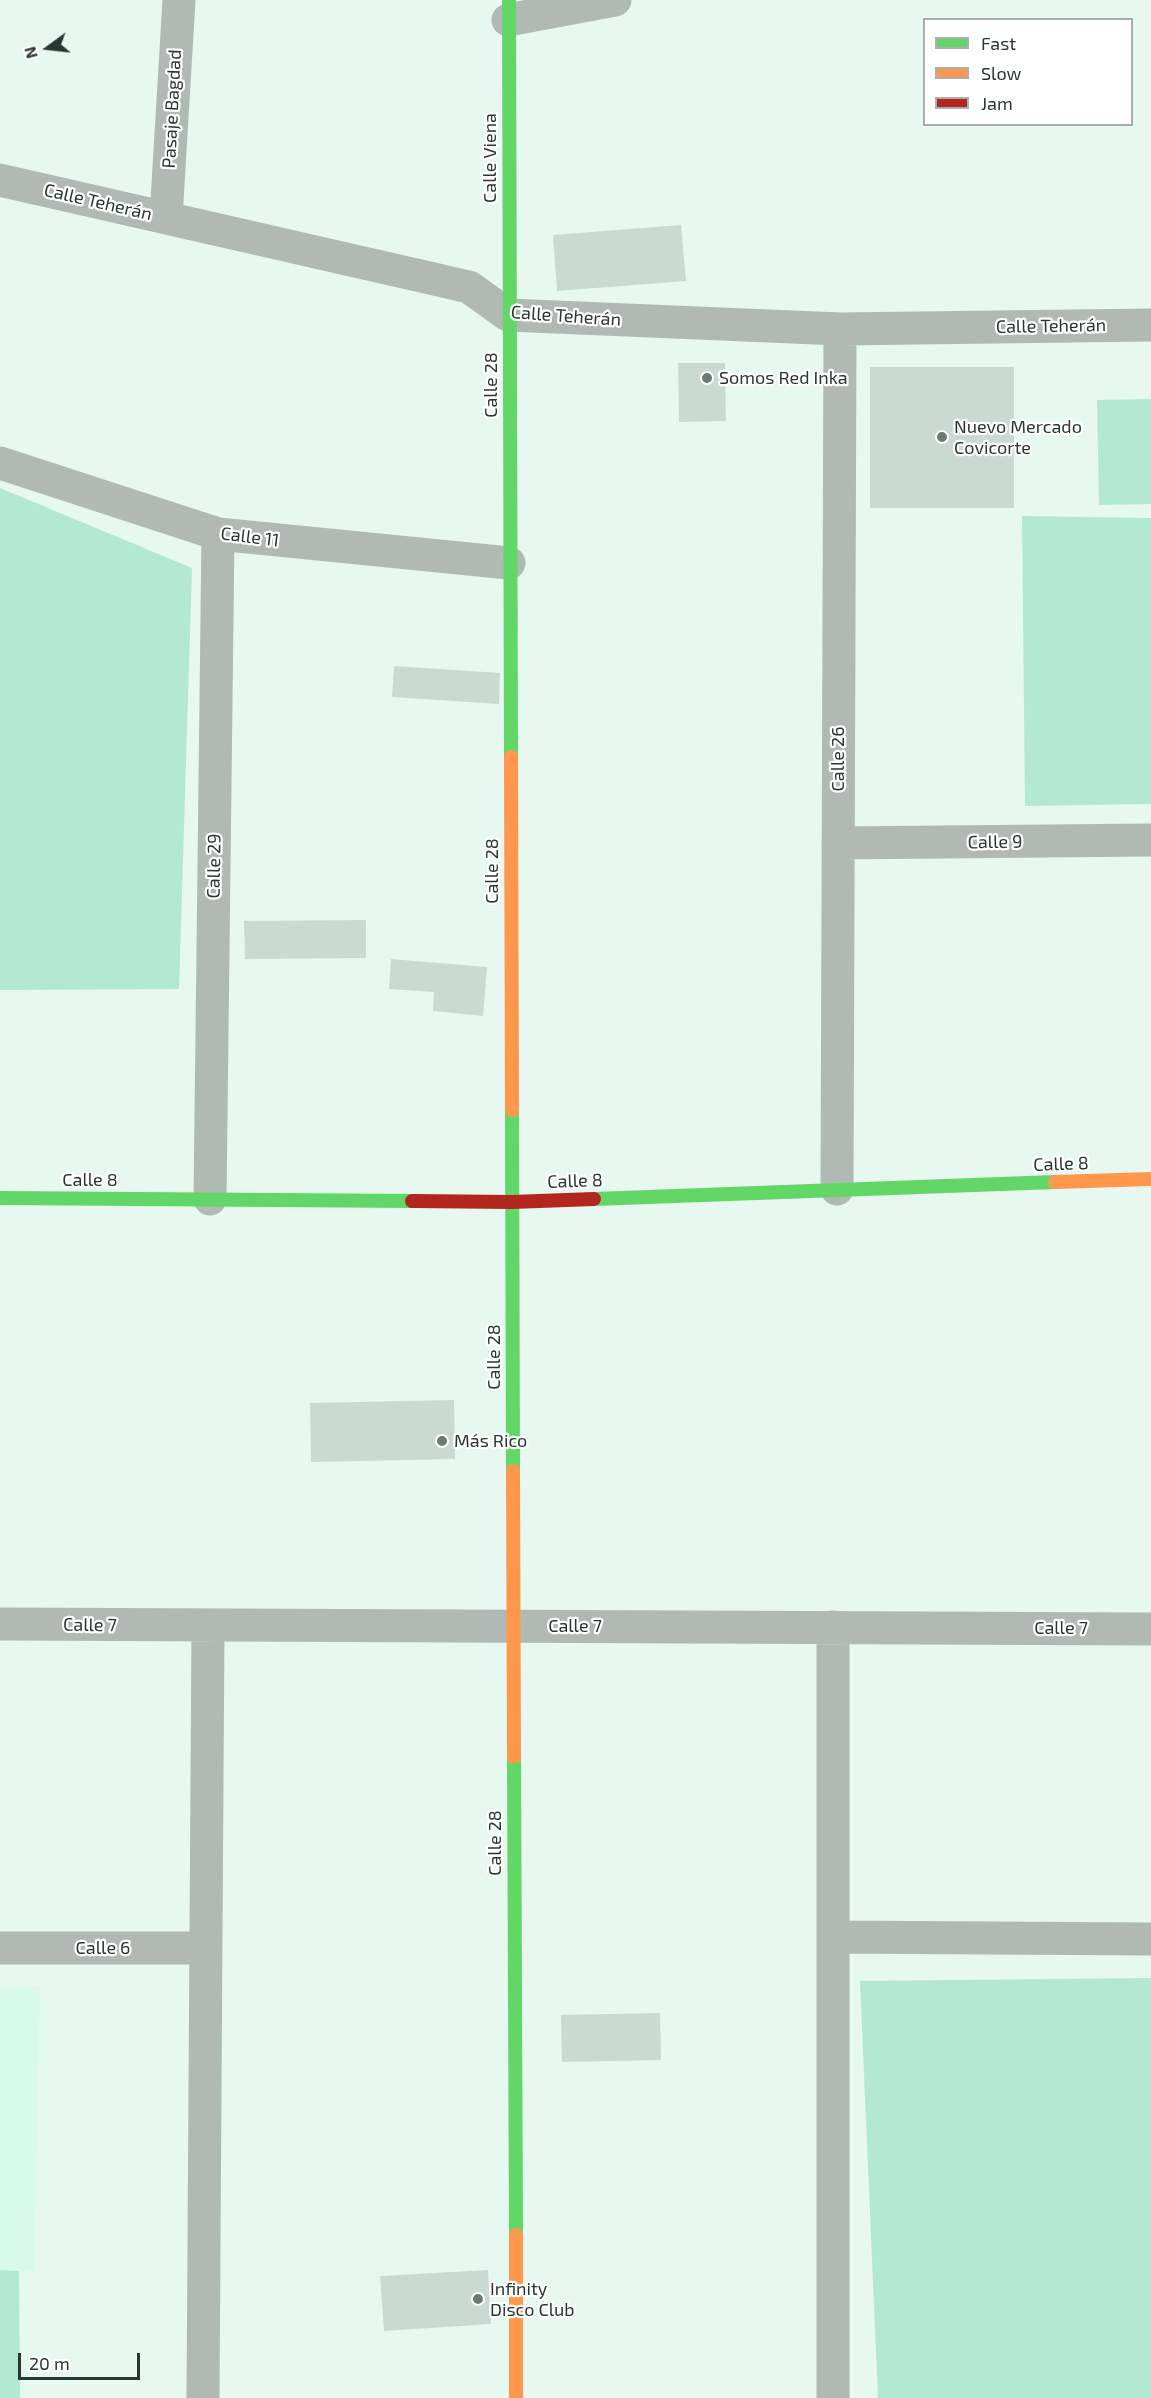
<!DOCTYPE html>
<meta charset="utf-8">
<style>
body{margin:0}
#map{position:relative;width:1151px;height:2398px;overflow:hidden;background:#e6f8ef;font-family:"Exo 2",sans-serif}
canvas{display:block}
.legend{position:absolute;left:923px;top:18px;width:210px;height:108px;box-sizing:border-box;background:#fff;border:2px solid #a9afad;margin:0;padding:8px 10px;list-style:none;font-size:18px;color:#283731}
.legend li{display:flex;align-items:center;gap:12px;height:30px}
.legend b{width:30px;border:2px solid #a9afad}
.north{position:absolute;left:18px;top:18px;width:60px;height:60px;-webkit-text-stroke:4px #fff;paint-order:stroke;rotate:255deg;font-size:16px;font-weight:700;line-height:24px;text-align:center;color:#283731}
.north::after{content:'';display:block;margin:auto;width:21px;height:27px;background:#283731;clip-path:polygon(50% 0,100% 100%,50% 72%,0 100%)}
.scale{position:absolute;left:18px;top:2353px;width:122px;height:27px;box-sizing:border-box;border:3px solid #283731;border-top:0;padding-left:8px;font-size:18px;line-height:21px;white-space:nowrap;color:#283731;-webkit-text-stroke:4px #fff;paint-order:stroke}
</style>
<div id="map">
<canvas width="1151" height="2398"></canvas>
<ul class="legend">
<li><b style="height:8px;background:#63d668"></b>Fast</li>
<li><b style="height:8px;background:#ff974d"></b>Slow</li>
<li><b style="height:8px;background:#b3261e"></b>Jam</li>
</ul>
<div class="north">N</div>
<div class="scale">20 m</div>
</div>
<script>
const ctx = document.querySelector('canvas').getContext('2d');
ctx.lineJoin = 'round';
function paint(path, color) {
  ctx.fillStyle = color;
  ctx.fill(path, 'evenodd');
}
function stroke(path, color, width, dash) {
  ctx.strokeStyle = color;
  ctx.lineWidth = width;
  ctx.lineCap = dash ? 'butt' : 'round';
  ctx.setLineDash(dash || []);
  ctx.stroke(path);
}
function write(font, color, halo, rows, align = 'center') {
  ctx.font = font + ' "Exo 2",sans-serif';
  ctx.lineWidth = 4.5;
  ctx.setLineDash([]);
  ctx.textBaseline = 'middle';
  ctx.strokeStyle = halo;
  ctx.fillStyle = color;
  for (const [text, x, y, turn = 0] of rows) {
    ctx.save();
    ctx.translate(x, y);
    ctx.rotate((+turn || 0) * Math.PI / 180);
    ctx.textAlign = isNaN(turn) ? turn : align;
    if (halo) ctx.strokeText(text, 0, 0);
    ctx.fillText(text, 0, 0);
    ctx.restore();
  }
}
paint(new Path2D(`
 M40,1987L34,2271L0,2270V1988Z`), '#d7faea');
paint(new Path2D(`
 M1151,399V504L1099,505L1097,400Z
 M0,488L192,568L179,989L0,990Z
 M1022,516L1151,518V804L1025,806Z
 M1151,1978V2398H878L860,1981Z
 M0,2270L19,2271L20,2398H0Z`), '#b3e9d3');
paint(new Path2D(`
 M681,225L686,281L557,291L553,235Z
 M678,363H725L726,421L679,422Z
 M870,367H1014V508H870Z
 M394,666L500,673L499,704L392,697Z
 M366,920V958L245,959L244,921Z
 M391,959L487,967L483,1016L433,1011L434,992L389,989Z
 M454,1400L455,1459L311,1462L310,1403Z
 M660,2013L661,2060L562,2062L561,2015Z
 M488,2270L491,2324L384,2331L380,2276Z`), '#cadad2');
stroke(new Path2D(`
 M508,20L615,0
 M0,180L469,287L508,315L840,329L1151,325
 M166,218L179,0
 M0,463L218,534L509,563
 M838,843L1151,840
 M837,1189L840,329
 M210,1199L218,534
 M0,1624L1151,1629
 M833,1937L1151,1939
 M0,1948H206
 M203,2398L208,1626
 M833,2398V1627`), '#b1b9b5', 33);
stroke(new Path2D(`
 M509,0L511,757
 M512,1110L513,1471
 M0,1198L412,1201
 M594,1199L1055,1182
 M514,1757L516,2235`), '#63d668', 14);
stroke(new Path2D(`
 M511,757L512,1110
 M1055,1182L1151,1179
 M513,1471L514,1757
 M516,2235V2398`), '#ff974d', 14);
stroke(new Path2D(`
 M412,1201L512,1202L594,1199`), '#b3261e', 14);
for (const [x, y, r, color] of [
 [707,378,6,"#6a7b74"],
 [942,437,6,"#6a7b74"],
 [442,1441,6,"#6a7b74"],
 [478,2299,6,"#6a7b74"]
]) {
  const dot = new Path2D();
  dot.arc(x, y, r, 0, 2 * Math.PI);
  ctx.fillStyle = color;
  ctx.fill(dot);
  stroke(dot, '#fff', 2);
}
write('18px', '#283731', '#fff', [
 ["Pasaje Bagdad",172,109,-87],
 ["Calle Viena",490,158,-90],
 ["Calle Teherán",98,202,13],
 ["Calle Teherán",566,316,4],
 ["Calle Teherán",1051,326,-1],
 ["Calle 28",491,385,-90],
 ["Calle 11",250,537,7],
 ["Calle 26",838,759,-90],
 ["Calle 9",995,842,-1],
 ["Calle 29",214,866,-89],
 ["Calle 28",492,871,-90],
 ["Calle 8",1061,1164,-2],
 ["Calle 8",90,1180],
 ["Calle 8",575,1181,-2],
 ["Calle 28",494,1357,-90],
 ["Calle 7",90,1625,1],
 ["Calle 7",575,1626],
 ["Calle 7",1061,1628],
 ["Calle 28",495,1843,-90],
 ["Calle 6",103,1948]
]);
write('18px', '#283731', '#fff', [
 ["Somos Red Inka",719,378],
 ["Nuevo Mercado",954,427],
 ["Covicorte",954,448],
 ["Más Rico",454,1441],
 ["Infinity",490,2289],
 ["Disco Club",490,2310]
], 'left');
</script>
